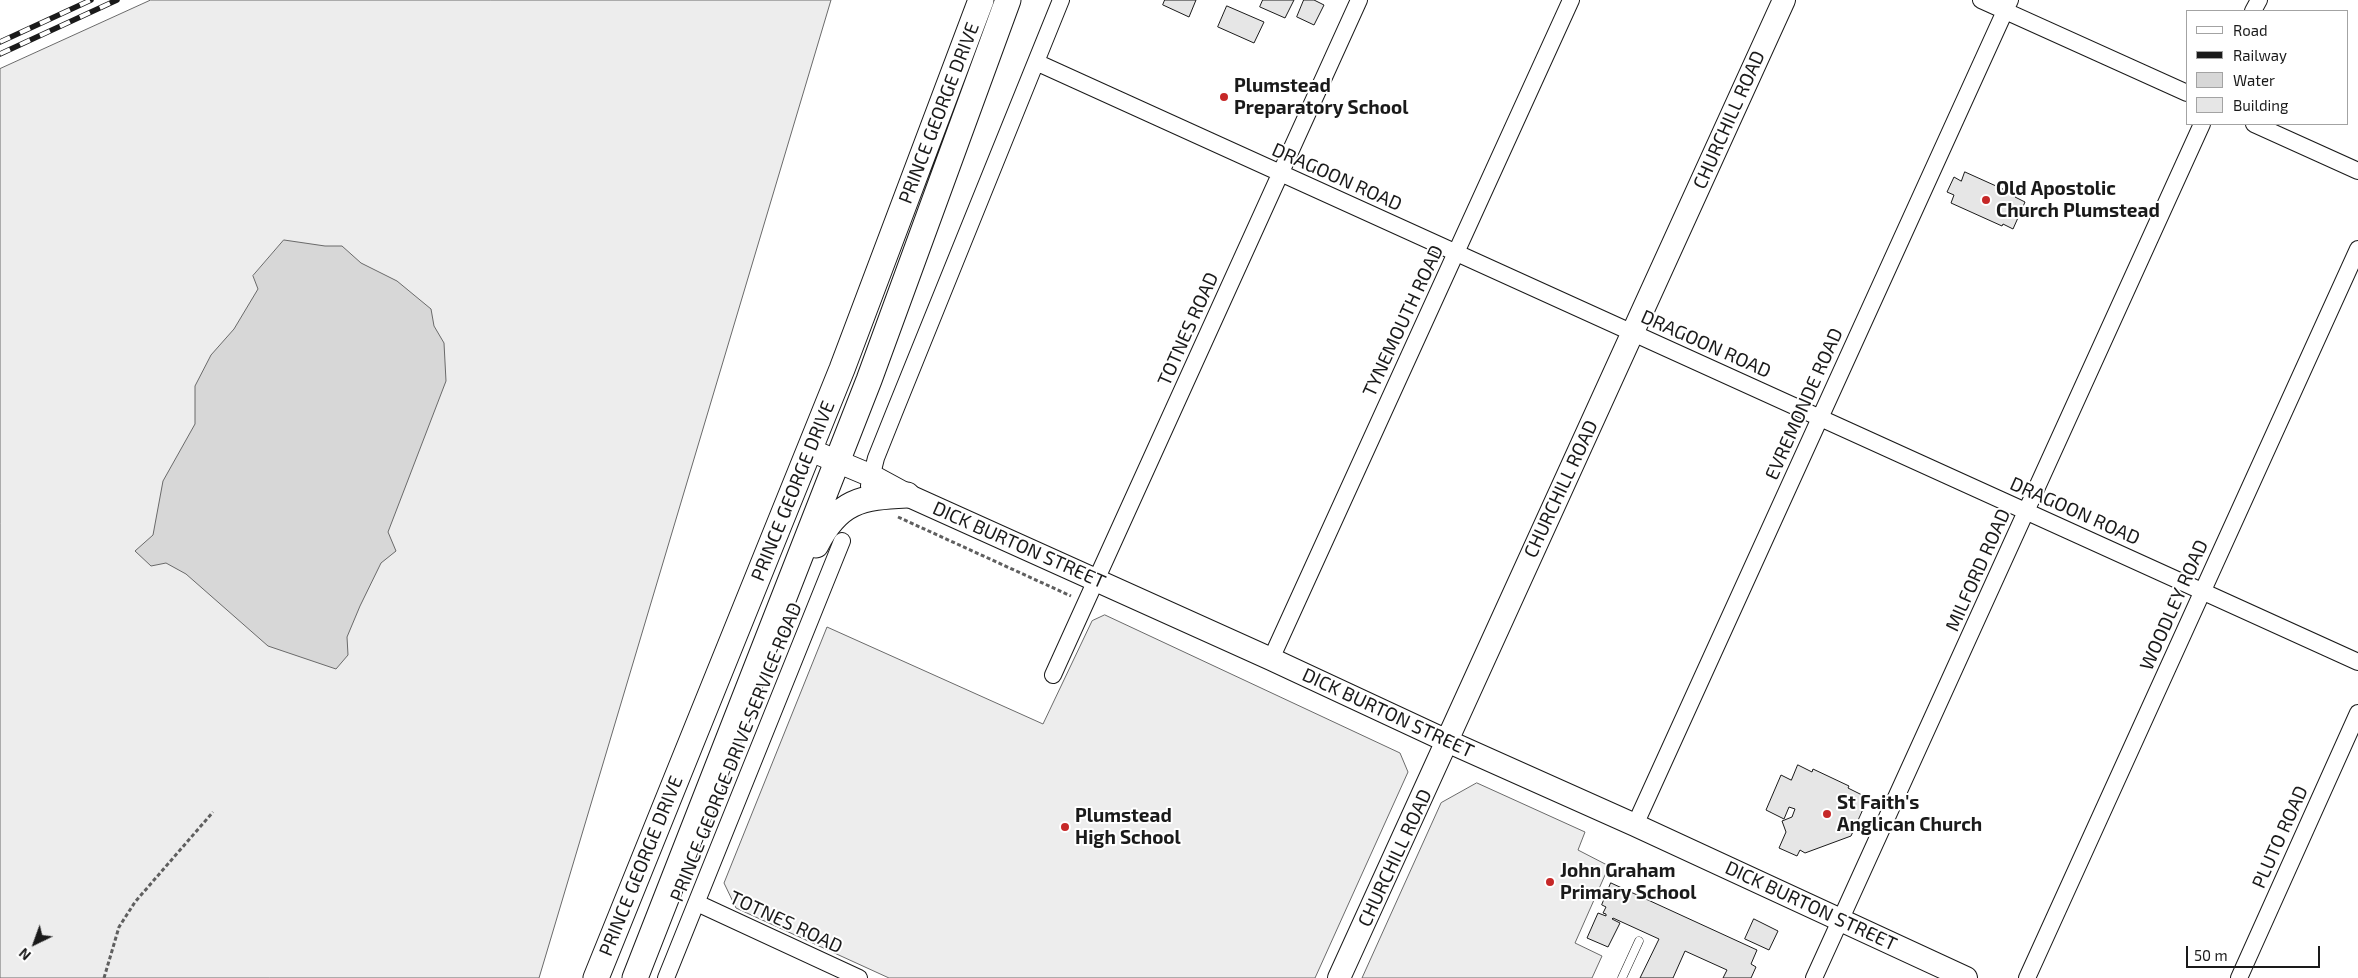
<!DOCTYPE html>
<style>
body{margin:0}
#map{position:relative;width:2358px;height:978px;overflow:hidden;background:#fff;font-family:"Exo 2",sans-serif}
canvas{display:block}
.legend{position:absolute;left:2186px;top:10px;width:162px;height:115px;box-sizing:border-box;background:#fff;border:1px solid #a3a3a3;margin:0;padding:6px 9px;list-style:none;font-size:15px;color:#1a1a1a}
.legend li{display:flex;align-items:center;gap:10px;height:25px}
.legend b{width:25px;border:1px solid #a3a3a3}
.north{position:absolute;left:10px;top:918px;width:50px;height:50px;-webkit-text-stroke:4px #fff;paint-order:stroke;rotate:222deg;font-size:14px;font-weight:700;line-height:20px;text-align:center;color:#1a1a1a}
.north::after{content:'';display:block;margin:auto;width:18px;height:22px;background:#1a1a1a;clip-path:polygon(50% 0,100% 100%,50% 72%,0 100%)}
.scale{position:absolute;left:2186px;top:946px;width:134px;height:22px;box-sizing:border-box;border:2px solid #1a1a1a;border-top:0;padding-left:6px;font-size:15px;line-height:18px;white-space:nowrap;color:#1a1a1a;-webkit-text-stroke:4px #fff;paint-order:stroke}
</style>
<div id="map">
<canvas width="2358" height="978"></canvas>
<ul class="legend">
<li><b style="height:6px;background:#fff"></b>Road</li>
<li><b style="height:6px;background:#1a1a1a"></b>Railway</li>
<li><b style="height:14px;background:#d7d7d7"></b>Water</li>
<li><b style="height:14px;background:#e6e6e6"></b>Building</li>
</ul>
<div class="north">N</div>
<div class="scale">50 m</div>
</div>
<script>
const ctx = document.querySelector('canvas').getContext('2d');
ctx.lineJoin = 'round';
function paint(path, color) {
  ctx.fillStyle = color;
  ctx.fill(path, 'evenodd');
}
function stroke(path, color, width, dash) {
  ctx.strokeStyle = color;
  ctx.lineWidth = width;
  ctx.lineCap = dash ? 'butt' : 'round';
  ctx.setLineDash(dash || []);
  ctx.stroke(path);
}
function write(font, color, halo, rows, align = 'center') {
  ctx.font = font + ' "Exo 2",sans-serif';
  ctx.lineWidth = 4;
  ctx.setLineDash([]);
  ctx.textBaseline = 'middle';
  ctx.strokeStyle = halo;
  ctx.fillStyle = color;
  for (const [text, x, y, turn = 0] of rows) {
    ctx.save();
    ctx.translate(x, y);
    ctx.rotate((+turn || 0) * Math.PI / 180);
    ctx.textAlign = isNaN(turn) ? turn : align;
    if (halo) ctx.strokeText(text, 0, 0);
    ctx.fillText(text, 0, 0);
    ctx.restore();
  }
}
const built = new Path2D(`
 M151,0H831L539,978H0V69Z
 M1105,615L1400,753L1408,772L1315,978H889L736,908L724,883L827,627L1043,724L1092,621Z
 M1477,783L1585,832L1578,850L1609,866L1575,943L1602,956L1592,978H1362L1441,803Z`);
paint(built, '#ededed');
stroke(built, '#6a6a6a', 1);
const water = new Path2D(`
 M284,240L325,246H342L361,263L397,281L431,309L434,326L444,343L446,381L388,532L396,551L381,563L360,606L347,637L348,655L336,669L268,646L186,574L166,563L151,566L135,551L153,535L163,481L195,424V386L211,355L234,329L258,289L253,276Z`);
paint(water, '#d7d7d7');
stroke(water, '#6a6a6a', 1);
const building = new Path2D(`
 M1165,0H1196L1189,17L1163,5Z
 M1263,0H1294L1285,18L1260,7Z
 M1304,0H1314L1324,5L1314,25L1297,17Z
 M1227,6L1264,22L1254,43L1218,27Z
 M1965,172L2016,195L2015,197L2025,202L2013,229L2003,224L2002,226L1951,203L1954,195L1947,192L1954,177L1961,181Z
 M1798,765L1812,772L1813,769L1849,786L1848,788L1868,798L1851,836L1805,853L1800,850L1797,856L1779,848L1786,832L1782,821L1792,817L1795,809L1789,807L1784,819L1766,810L1781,775L1791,780Z
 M1611,883L1757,950L1751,964L1756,967L1751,978H1723L1727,970L1685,951L1673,978H1640L1659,939L1613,918L1612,919L1620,923L1608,947L1587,938L1598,913L1606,916V914L1603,913L1606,907L1602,905Z
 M1754,919L1778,931L1769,950L1745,939Z`);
paint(building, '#e6e6e6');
stroke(building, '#1a1a1a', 1);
const lane = new Path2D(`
 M1622,978L1639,941`);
const street = new Path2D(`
 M1981,0L2187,93
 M2253,11L2259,0
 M1038,63L2358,662
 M2254,124L2358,171
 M869,486L876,458L894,413L1061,0
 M1271,659L1571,0
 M1053,675L1359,0
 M1635,825L2010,0
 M697,903L859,978
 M666,978L842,541
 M1814,978L2202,124
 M2027,978L2358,249
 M2239,978L2358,713`);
const secondary = new Path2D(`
 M810,450L872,476L907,495L1271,659L1447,741L1635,825L1966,978
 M1339,978L1784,0`);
const primary = new Path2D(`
 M816,545C838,501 861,497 907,495
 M596,978L842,369L981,0
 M635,978L869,380L1008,0`);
stroke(lane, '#1a1a1a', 9);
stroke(street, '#1a1a1a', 18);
stroke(secondary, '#1a1a1a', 24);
stroke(primary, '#1a1a1a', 27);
stroke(new Path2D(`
 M898,517L1071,596
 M104,978L119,927L135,902L213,812`), '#5f5f5f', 3, [4, 2.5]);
stroke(lane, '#fff', 8);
stroke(street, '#fff', 16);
stroke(secondary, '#fff', 22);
stroke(primary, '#fff', 25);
const rail = new Path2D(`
 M0,42L91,0
 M0,54L117,0`);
stroke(rail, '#1a1a1a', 5.5);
stroke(rail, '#fff', 4, [11]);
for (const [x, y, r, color] of [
 [1224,97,5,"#c62828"],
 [1986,200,5,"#c62828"],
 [1827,814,5,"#c62828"],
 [1065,827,5,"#c62828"],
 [1550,882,5,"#c62828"]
]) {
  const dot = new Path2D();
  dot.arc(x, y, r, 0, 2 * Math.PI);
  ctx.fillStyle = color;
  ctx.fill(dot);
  stroke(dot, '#fff', 2);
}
write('bold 19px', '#1a1a1a', '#fff', [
 ["Plumstead",1234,86],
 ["Preparatory School",1234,108],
 ["Old Apostolic",1996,189],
 ["Church Plumstead",1996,211],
 ["St Faith's",1837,803],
 ["Anglican Church",1837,825],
 ["Plumstead",1075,816],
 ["High School",1075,838],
 ["John Graham",1560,871],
 ["Primary School",1560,893]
], 'left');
write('19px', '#1a1a1a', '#fff', [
 ["PRINCE GEORGE DRIVE",939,113,-69],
 ["CHURCHILL ROAD",1729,120,-66],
 ["DRAGOON ROAD",1337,177,24],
 ["TYNEMOUTH ROAD",1403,321,-65],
 ["TOTNES ROAD",1188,329,-66],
 ["DRAGOON ROAD",1706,344,24],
 ["EVREMONDE ROAD",1804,404,-66],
 ["CHURCHILL ROAD",1561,489,-65],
 ["PRINCE GEORGE DRIVE",793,491,-68],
 ["DRAGOON ROAD",2075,511,24],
 ["DICK BURTON STREET",1019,545,24],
 ["MILFORD ROAD",1978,570,-66],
 ["WOODLEY ROAD",2174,605,-66],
 ["DICK BURTON STREET",1388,713,25],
 ["PRINCE GEORGE DRIVE SERVICE ROAD",736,752,-68],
 ["PLUTO ROAD",2280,837,-66],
 ["CHURCHILL ROAD",1395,858,-65],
 ["PRINCE GEORGE DRIVE",641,866,-68],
 ["DICK BURTON STREET",1811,906,25],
 ["TOTNES ROAD",786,922,25]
]);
</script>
